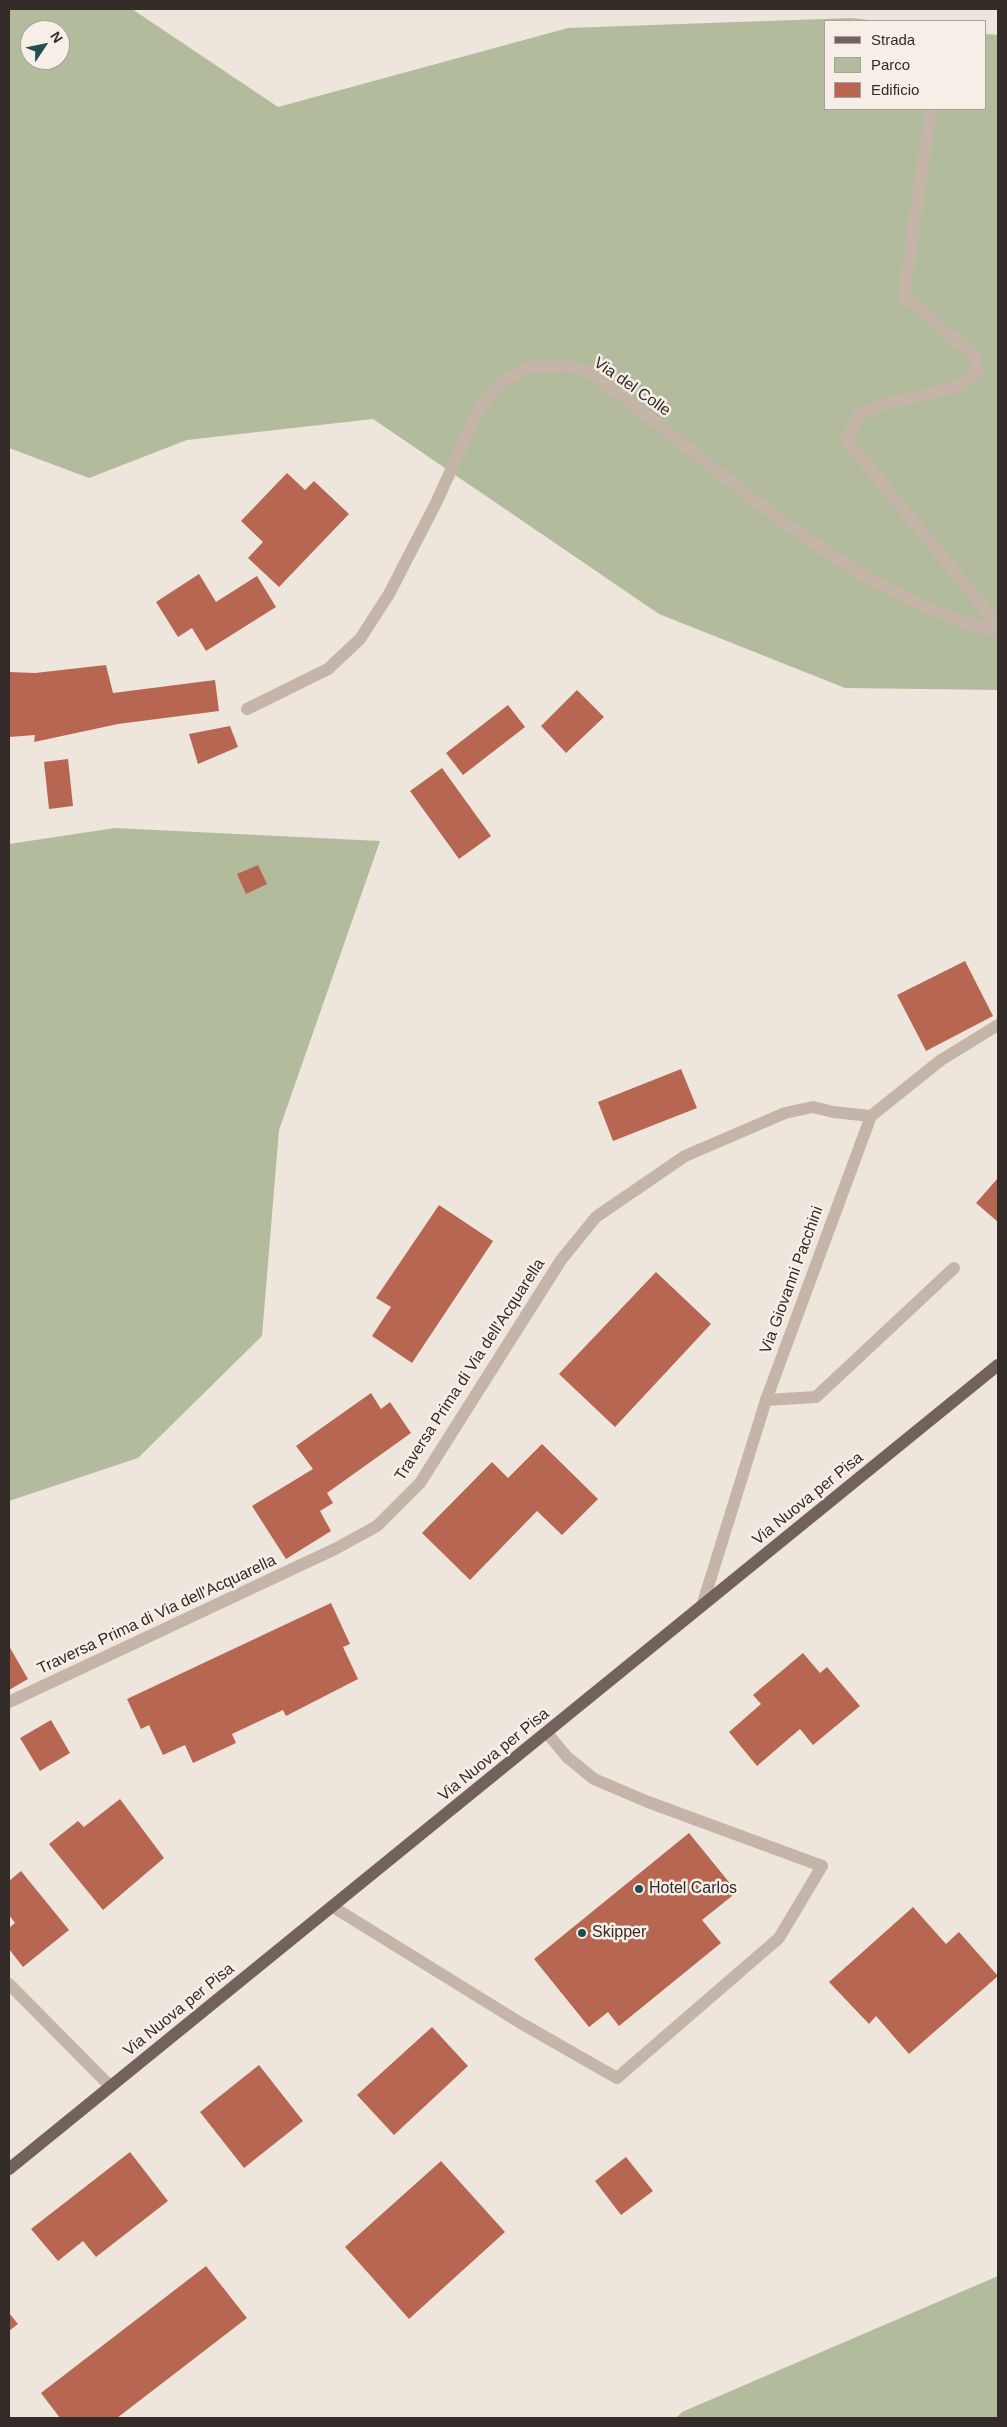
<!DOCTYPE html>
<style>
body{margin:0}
#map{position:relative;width:1007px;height:2427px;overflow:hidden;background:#eee5dc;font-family:Helvetica,sans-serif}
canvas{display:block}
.frame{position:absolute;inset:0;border:10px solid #332b28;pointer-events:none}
.legend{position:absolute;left:824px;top:20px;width:162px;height:90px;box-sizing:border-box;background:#f7efe7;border:1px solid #a9a19b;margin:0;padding:6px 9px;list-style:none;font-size:15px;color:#332b28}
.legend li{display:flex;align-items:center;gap:10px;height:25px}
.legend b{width:25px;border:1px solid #a9a19b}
.north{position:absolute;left:20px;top:20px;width:50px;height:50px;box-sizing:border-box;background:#f7efe7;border:1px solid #a9a19b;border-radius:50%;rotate:56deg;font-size:14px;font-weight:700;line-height:20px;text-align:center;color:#332b28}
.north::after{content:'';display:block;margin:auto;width:18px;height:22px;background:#234e50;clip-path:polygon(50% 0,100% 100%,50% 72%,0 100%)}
</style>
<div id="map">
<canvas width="1007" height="2427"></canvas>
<div class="frame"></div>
<ul class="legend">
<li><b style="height:6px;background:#73625b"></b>Strada</li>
<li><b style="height:14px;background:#b2bc9d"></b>Parco</li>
<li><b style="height:14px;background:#b76751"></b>Edificio</li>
</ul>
<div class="north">N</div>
</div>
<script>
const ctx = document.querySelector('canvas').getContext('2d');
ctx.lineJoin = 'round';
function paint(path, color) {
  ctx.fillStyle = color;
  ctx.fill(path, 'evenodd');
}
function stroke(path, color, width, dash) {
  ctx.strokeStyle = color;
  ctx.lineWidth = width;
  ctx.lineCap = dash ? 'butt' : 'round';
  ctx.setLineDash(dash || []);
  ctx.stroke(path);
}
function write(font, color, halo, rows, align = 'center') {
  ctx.font = font + ' Helvetica,sans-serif';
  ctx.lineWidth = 5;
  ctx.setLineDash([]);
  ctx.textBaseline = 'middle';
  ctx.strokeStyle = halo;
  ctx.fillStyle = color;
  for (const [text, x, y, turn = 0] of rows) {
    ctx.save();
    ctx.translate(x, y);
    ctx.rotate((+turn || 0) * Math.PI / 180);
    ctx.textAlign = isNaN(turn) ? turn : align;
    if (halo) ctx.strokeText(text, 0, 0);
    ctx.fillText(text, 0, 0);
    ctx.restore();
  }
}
paint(new Path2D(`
 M9,9H132L278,107L568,28L851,18L878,21H826V109H986V34L998,35V690L845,688L659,614L373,419L187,440L89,478L9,448ZM30,30H60V60H30Z
 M115,828L380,841L279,1130L262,1336L138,1458L9,1501V844Z
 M998,2276V2418H676L682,2412Z`), '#b2bc9d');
paint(new Path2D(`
 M287,473L305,490L314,481L349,514L279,587L248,558L263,542L241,521Z
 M199,574L216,602L257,576L276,607L206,651L192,628L178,637L156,602Z
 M106,665L113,693L215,680L219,711L118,724L34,742L35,735L9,737V672L35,673Z
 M577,690L604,717L566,753L541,726Z
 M508,705L525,727L463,775L446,753Z
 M230,726L238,747L198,764L189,734Z
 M68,759L73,806L49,809L44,762Z
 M442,768L491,836L459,859L410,791Z
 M258,865L267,884L246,894L237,874Z
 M965,961L993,1016L926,1051L897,995Z
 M681,1069L697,1108L613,1141L598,1102Z
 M998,1178V1222L976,1203Z
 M439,1205L493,1241L412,1363L372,1336L391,1307L376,1298Z
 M656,1272L711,1324L615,1427L559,1374Z
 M371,1393L381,1409L390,1402L411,1433L327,1493L333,1503L320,1511L331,1531L286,1559L252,1506L313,1469L296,1446Z
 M542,1444L598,1499L562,1535L537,1511L470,1580L422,1533L492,1462L508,1478Z
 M331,1603L350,1644L343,1647L358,1679L286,1716L283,1710L232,1734L236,1743L193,1763L185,1745L163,1755L149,1725L141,1729L127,1699Z
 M9,1646L28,1679L9,1690Z
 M803,1653L820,1673L827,1667L860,1706L813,1745L800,1729L757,1766L729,1732L761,1704L753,1695Z
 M51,1720L70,1753L40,1771L20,1738Z
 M120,1799L164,1858L103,1910L49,1844L78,1821L84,1827Z
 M689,1833L737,1892L702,1920L721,1943L619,2026L608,2012L589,2027L534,1959Z
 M21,1871L69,1930L23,1967L9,1949V1928L15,1923L9,1915V1881Z
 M913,1907L946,1944L959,1932L998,1976L909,2054L876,2016L869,2024L829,1982Z
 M432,2027L468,2066L394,2135L357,2095Z
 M259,2065L303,2121L244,2168L200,2112Z
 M130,2152L168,2201L96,2257L83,2241L58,2261L31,2229Z
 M626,2157L653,2191L621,2215L595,2181Z
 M441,2161L505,2232L409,2319L345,2247Z
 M206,2266L247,2318L117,2418H60L41,2393Z
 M9,2313L18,2324L9,2331Z`), '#b76751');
stroke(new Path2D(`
 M931,109L904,296L975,356L977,373L957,387L888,403L859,415L846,439L998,625
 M766,1400L816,1397L954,1268
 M333,1907L519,2022L617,2078L779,1938L822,1866
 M9,1984L110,2086`), '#c5b5a9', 12);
stroke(new Path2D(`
 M247,709L328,669L360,639L389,594L436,503L478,411L490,395L507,378L528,368L565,365L589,372C717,463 842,593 998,632
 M702,1606L766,1400L871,1116L941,1060L998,1025
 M9,1702L335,1549L377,1526L420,1483L561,1260L596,1217L685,1156L785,1113L813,1107L833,1112L871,1116
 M547,1733L567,1757L594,1779L648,1802L822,1866`), '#c5b5a9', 12);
stroke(new Path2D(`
 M9,2169L998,1365`), '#73625b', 12);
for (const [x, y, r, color] of [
 [639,1889,5,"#234e50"],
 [582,1933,5,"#234e50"]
]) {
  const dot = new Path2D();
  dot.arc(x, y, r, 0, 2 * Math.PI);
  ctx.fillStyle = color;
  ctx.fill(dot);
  stroke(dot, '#f7efe7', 2);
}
write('16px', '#332b28', '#f7efe7', [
 ["Via del Colle",632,387,35],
 ["Via Giovanni Pacchini",792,1280,-70],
 ["Traversa Prima di Via dell'Acquarella",470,1370,-57],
 ["Via Nuova per Pisa",808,1499,-39],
 ["Traversa Prima di Via dell'Acquarella",157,1615,-25],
 ["Via Nuova per Pisa",494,1755,-39],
 ["Via Nuova per Pisa",179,2010,-39]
]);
write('16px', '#332b28', '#f7efe7', [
 ["Hotel Carlos",649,1889],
 ["Skipper",592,1933]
], 'left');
</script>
